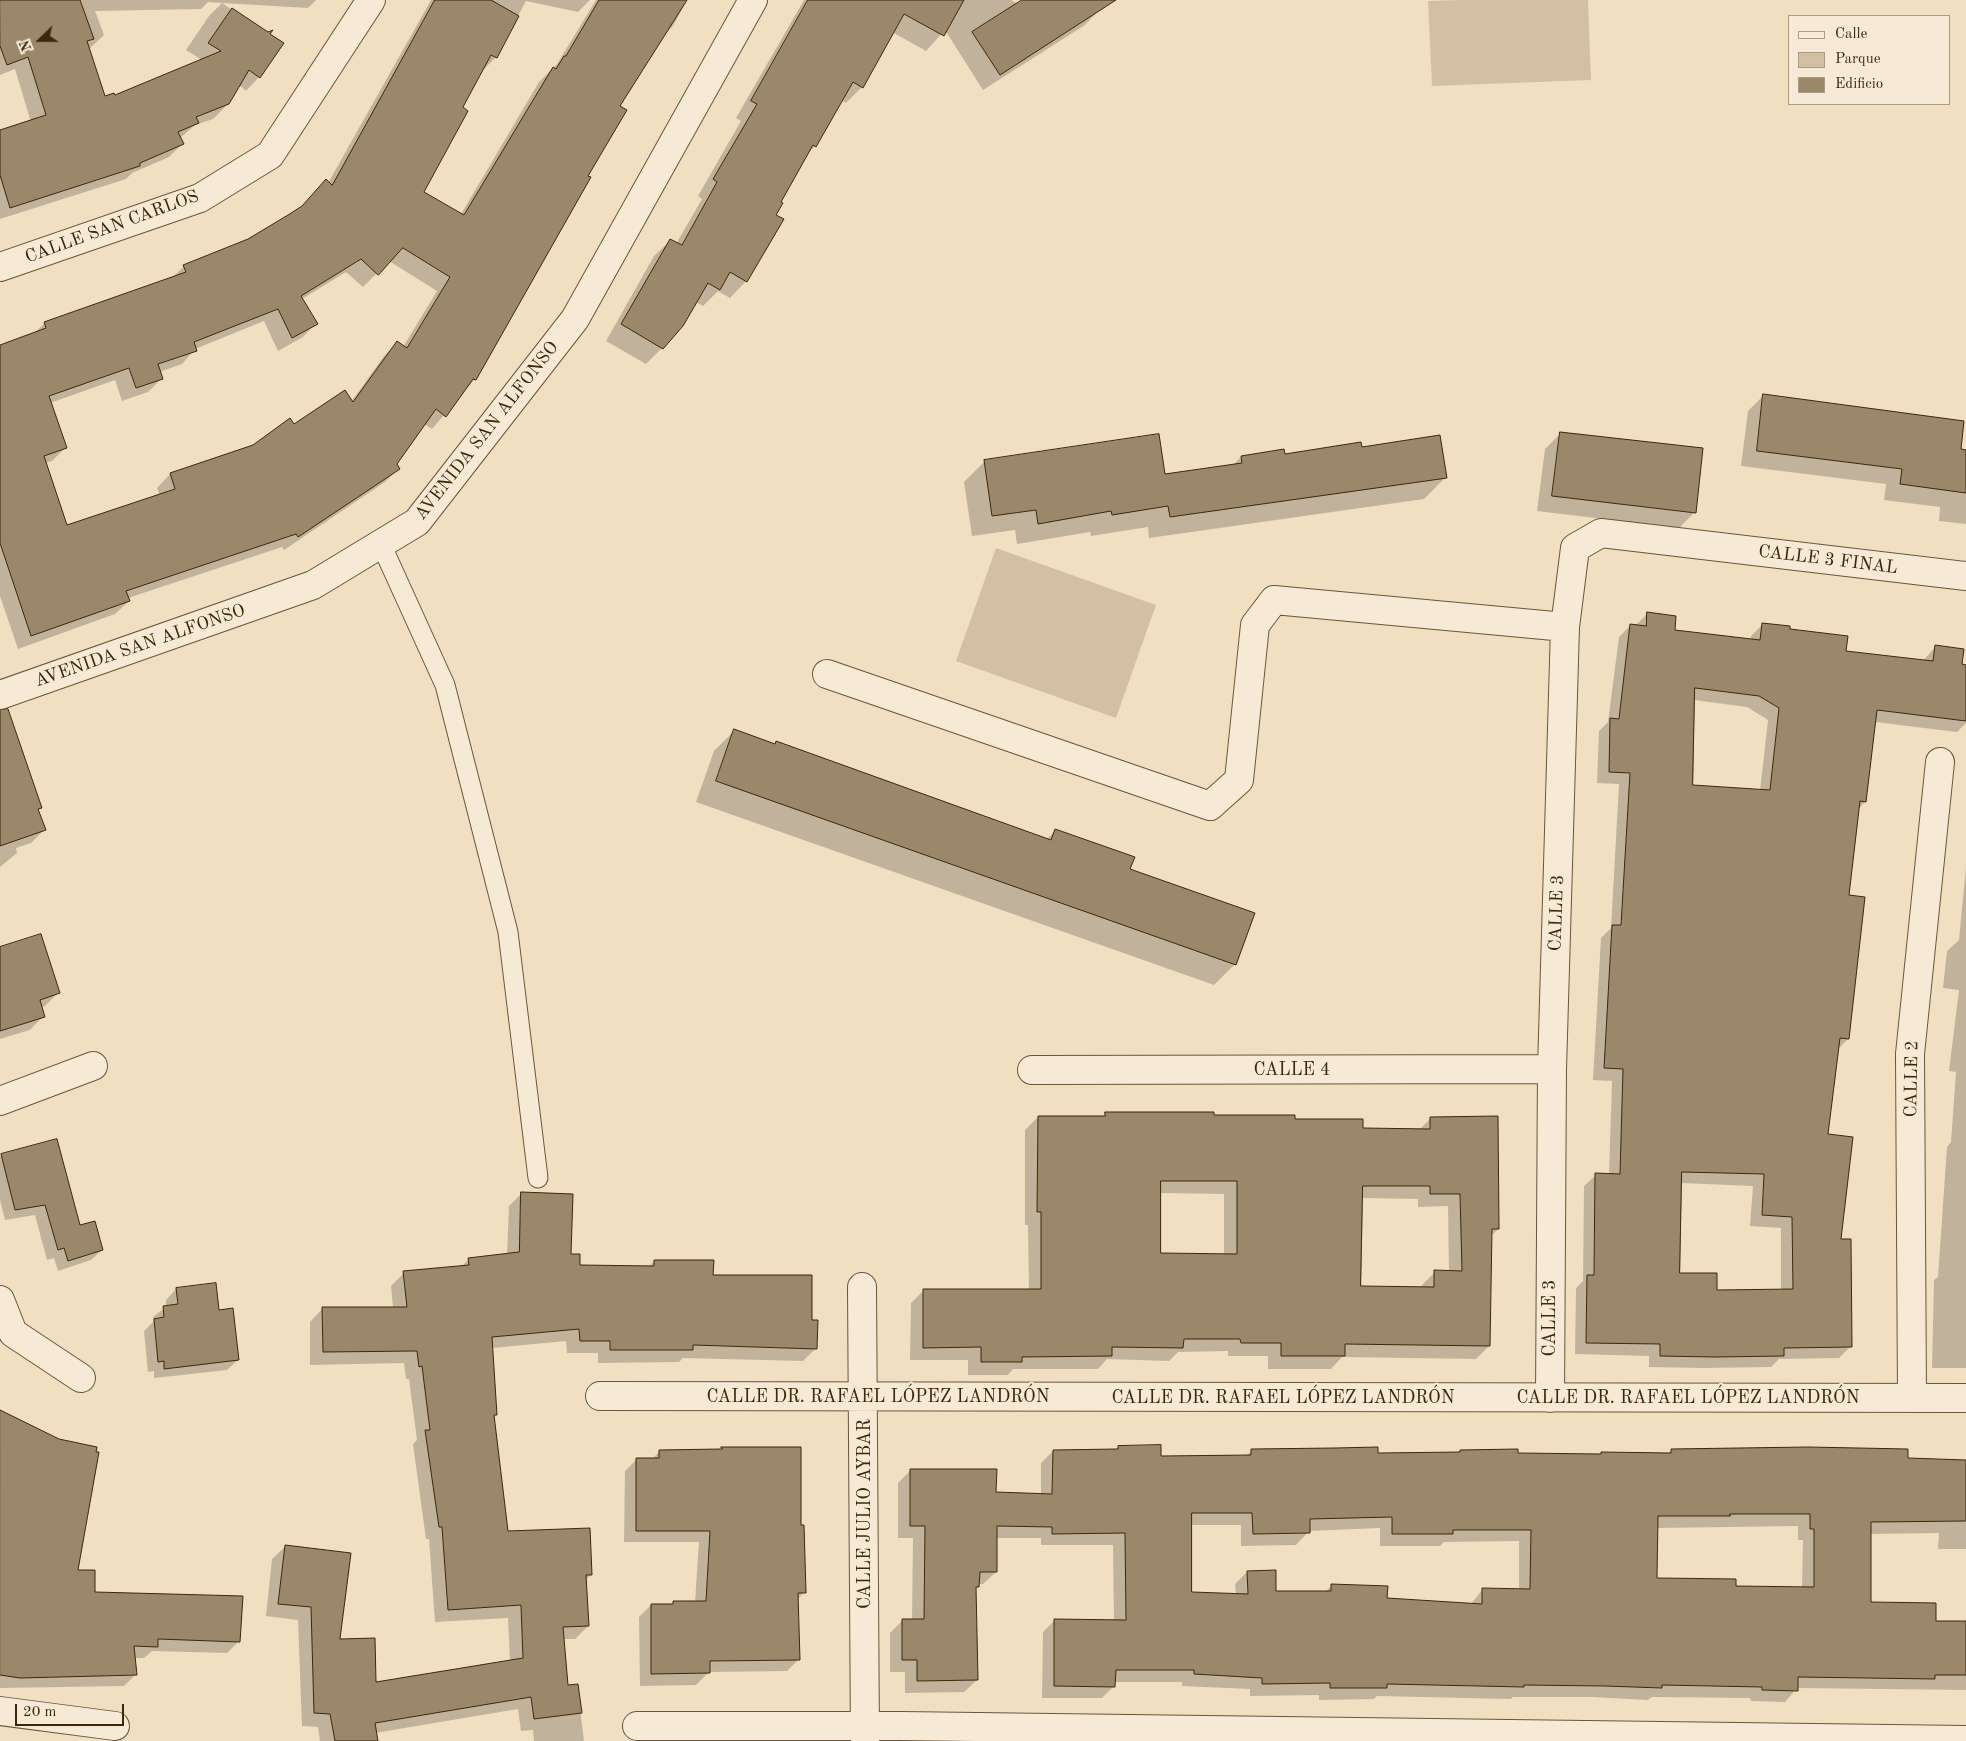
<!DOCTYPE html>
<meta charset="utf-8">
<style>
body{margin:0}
#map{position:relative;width:1966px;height:1741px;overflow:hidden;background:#f1dfc2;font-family:"Old Standard TT",serif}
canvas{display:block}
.legend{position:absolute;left:1788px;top:15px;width:162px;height:90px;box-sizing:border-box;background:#f6ead7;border:1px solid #ac9c85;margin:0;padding:6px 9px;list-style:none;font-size:15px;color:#3e2709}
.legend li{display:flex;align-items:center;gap:10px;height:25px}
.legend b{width:25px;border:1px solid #ac9c85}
.north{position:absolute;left:15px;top:15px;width:50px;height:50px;-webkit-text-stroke:4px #f6ead7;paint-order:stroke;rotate:248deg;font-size:14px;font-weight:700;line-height:20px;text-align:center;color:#3e2709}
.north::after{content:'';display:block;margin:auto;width:18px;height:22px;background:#3e2709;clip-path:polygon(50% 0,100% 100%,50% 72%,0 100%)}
.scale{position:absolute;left:15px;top:1704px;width:109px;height:22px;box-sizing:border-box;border:2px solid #3e2709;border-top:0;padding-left:6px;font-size:15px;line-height:18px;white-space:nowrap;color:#3e2709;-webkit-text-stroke:4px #f6ead7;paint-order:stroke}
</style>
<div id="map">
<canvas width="1966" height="1741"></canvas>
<ul class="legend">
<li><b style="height:6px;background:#f6ead7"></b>Calle</li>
<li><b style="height:14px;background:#d3c0a3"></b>Parque</li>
<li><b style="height:14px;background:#9b8769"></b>Edificio</li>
</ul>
<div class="north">N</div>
<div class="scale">20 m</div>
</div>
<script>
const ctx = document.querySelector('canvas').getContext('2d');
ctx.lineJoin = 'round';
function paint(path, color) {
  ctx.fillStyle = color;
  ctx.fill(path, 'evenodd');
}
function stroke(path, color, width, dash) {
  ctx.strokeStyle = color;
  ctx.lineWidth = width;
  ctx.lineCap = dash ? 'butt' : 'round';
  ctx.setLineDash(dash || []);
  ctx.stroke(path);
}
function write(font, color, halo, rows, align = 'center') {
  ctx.font = font + ' "Old Standard TT",serif';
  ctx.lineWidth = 4;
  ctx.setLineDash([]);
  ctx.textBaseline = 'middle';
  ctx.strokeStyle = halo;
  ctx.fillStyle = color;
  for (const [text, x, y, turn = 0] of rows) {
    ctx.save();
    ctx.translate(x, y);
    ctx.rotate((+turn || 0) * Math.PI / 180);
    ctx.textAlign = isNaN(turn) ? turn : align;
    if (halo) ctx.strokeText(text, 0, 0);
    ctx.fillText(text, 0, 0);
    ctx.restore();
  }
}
paint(new Path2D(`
 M1464,0H1588L1591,80L1432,86L1428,1Z
 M996,548L1156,605L1116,718L956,661Z`), '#d3c0a3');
paint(new Path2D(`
 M0,0H316L308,8L222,3L267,33L259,77L246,91L239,85L226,106L213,119L195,125L180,138L182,144L169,157L132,173L126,179L0,219V132L31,122L15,69L0,75ZM208,2L222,3L209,16L186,50L202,60L114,97H104L89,49L104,35L95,11L201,9Z
 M431,0H590L578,12L526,1L496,57L482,71L461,108L423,193L461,214L539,82L557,64L596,0H687L673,26L662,37L618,106L586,176L475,379L432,429L424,424L395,464L398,469L385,482L284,550L282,547L128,598L129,601L115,614L18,649L0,596V347L33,334L45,323L172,278L184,266L248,240L299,209L312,195L328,183ZM389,261L437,291L403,347L397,343L384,356L351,402L253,446L170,474L157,488L160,496L67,527L45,463L52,461L65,448L50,403L115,380L122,401L148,392L161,379L159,372L182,364L195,349L264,321L278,351L303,337L316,323L302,299L346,272L363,287Z
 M804,0H1011L1018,4L1024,0H1096L1101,8L1085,25L983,90L945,30L926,51L892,32L862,87L846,103L841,100L815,146L807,154L780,202L746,281L730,298L718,291L703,306L696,302L662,348L646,364L606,341L654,256L671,240L676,244L702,199L698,196L741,121L736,118Z
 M1764,395L1966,451V524L1939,521L1940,507L1884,500L1886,484L1741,466L1748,411Z
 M1561,433L1695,512L1679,528L1537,511L1545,449Z
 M1361,448L1445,478L1424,499L1149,538L1148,527L1091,536L1090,532L1017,544L1015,530L972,536L964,482L985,461L1164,476L1233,465L1241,457Z
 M1648,613L1673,631L1751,640V636L1763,624L1789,630L1845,652L1923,661L1936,646L1961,665L1966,666V723L1957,732L1875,722L1865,802L1858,809L1848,896V1039L1837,1050L1827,1135L1851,1346L1839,1358L1779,1359L1771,1367L1703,1368L1649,1367V1356L1575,1354L1576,1288L1583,1281L1584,1186L1596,1175H1609L1612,1081L1593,1080L1601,938L1611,928L1619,784L1597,783L1599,731L1608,722L1619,637L1631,625L1635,626ZM1694,700L1747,707L1768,720L1760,791L1691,786ZM1681,1183L1753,1186L1750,1226L1781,1228V1291L1715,1292L1679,1274Z
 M735,730L1046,840L1056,830L1129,869L1235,964L1214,985L696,802L714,751Z
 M0,742L40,807L37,810L44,830L31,843L16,848L17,853L0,867Z
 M1966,867V1368H1932L1934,1280L1938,1277L1947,1147L1951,1142L1956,1072L1949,1071L1959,990L1943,988L1947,951L1959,940Z
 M0,948L59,992L45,1006L41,1007L43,1016L30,1030L0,1039Z
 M1106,1113L1294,1120L1362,1129L1419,1130L1431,1118L1498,1229L1491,1236L1489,1346L1476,1359L1342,1357L1331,1369H1268V1356H1228V1351L1178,1352L1169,1361L1107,1359L1098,1369H1013L1008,1375H968V1360H910L911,1303L924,1290H1029L1028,1225H1025V1130L1038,1117H1102ZM1160,1193L1224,1194V1255L1159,1254ZM1361,1198L1418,1199V1207L1448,1206L1449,1272H1435L1422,1285V1288H1360Z
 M2,1155L102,1250L91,1260L58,1271L54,1258L47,1260L35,1215L5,1220L0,1200V1157Z
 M522,1193L578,1267H648L654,1261L712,1276L810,1321L816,1348L803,1361L683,1358L679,1362L598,1363V1353H567L566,1341L492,1348L495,1414L493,1417L507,1533L591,1574L586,1580L588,1626L575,1639H563L567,1686L577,1685L584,1741H534L533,1730L521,1731L518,1709L375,1733L377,1741H320L318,1727L302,1726L298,1620L266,1616L272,1559L286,1546L339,1641L375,1684L510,1662L508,1618L435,1622L429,1539H426L413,1444L417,1440L409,1379H406L404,1363L310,1365V1322L323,1308H393L391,1286L404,1273L461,1267L469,1259L507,1255L509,1206Z
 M176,1289L218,1311L238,1360L227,1370L154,1378V1371L148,1372L144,1331L153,1322V1317L166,1307V1300Z
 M0,1412L76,1571L94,1593L239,1641L227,1653L152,1651L144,1658H134L136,1674L124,1686L0,1688Z
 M1119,1447L1160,1458L1246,1456L1252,1450L1377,1454L1599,1455L1601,1454L1667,1455L1672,1450L1966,1461V1549H1938L1939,1533L1870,1534V1603L1934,1622H1966V1690L1797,1688L1785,1702L1751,1701L1750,1698L1652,1697L1648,1700L1592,1697H1513L1511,1699L1377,1696L1374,1699L1319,1700V1695L1250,1696V1689L1182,1686V1682H1114V1686L1102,1698H1042L1043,1632L1055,1620L1114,1621L1113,1545H1041V1538H996V1572L983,1584H978L975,1589L977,1680L964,1692L905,1693V1672H890V1633L902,1621L912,1620L913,1538H898V1483L911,1470L995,1494L1041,1495V1463L1053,1451H1115ZM1190,1525H1241V1546L1296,1545L1309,1531L1380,1528V1546H1440L1444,1542L1519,1541V1590L1483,1589L1471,1604L1386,1599L1331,1586L1325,1592H1274L1247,1572L1235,1584L1236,1595L1191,1594ZM1798,1526V1540H1803L1802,1588L1735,1587L1656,1579L1657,1528Z
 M660,1451L800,1527L804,1592L797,1600L799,1659L787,1671L709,1672L696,1685L640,1686L639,1617L651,1605L695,1602L699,1542H624L625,1471L637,1459H652Z`), '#0003');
const building = new Path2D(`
 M0,0H80L94,39L87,41L105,96L114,93L115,95L221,51L208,43L232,8L268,32L273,30L270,34L284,43L260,78L249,70L229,104L196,117L199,123L178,132L184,144L140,163V166L10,208L0,175V130L46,115L28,57L7,65L0,46Z
 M435,0H491L519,16L497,58L491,55L463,107L468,111L424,192L464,215L553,67L556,69L564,56H566L599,0H687L620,106L627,110L588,176L591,177L476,380L473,379L446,417L436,409L397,464L400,469L298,537L296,534L126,591L130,601L31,636L0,543V345L46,328L44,322L186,272L183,265L248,239L288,215L302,206L326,179L332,185ZM403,248L450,277L407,348L397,341L353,402L345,390L294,424L290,418L253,445L170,473L175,489L67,525L44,456L67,448L49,396L129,368L136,388L163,379L158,364L197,351L194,342L278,309L292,338L318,324L301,296L361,259L378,275Z
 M808,0H964L944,36L904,14L863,88L853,82L816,147L813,145L781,202L783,203L776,215L784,219L747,282L730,272L720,290L708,283L683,326L663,349L621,324L670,239L682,245L717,182L713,179L757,104L751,101Z
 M1022,0H1116L1000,75L972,32Z
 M1763,394L1964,421L1961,449L1966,450V493L1900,484L1902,469L1757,451Z
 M1560,432L1703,448L1696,513L1552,496Z
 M1159,434L1165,474L1242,463L1241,456L1284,449L1285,454L1361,442L1362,447L1440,435L1447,478L1170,517L1168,506L1112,515L1111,511L1038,524L1036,510L992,516L984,460Z
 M1647,612L1676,616L1675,630L1760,640L1762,623L1790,626V629L1848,636L1846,651L1933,661L1935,645L1964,649L1962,664L1966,665V721L1877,710L1866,802L1860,801L1849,895L1865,897L1849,1039L1840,1038L1828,1134L1853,1137L1841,1239H1851L1852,1347L1784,1348V1356L1715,1357L1660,1356V1344L1586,1343L1587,1275H1594L1595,1173L1620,1174L1623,1069L1604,1068L1612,925H1621L1630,773L1609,772L1610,718L1619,719L1630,624L1646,626ZM1695,688L1759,696L1779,708L1770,790L1693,785ZM1682,1172L1764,1174L1762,1215L1792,1217L1793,1289L1717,1290V1273H1680Z
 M8,709L42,808L38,809L46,830L0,846V710Z
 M734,729L775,744L776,741L1051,840L1055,829L1135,857L1130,869L1255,913L1236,965L716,781Z
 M41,934L60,993L40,1000L45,1017L0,1031V947Z
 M1105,1112H1214V1115H1295V1119H1363V1128L1430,1129V1117L1498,1116L1499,1229H1492L1490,1346L1345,1344V1356H1281V1343H1241L1240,1339H1184L1183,1348L1112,1347V1356L1022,1357V1362H981V1347L923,1348V1289H1041V1212H1037L1038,1116H1105ZM1161,1181H1237V1254L1161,1253ZM1363,1186H1430V1194H1460L1462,1271L1434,1270V1287L1361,1286Z
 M57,1139L80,1225L95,1221L103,1250L68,1261L64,1248L58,1250L45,1205L15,1210L1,1154Z
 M521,1192L573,1194L571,1254H580V1265L654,1266V1260H714L713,1275H812V1320H818L817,1349L693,1345V1350H610V1341H580L579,1329L492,1337L497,1415H494L508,1531L590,1528L592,1575H586L589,1626L563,1627L568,1685L578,1684L582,1713L534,1719L531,1697L375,1723L378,1741H335L330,1714L314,1713L311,1607L278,1604L285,1545L351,1553L340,1639L375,1638L376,1682L523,1658L521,1605L448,1610L442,1527H439L425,1430H430L422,1366L419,1367L417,1351L323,1352L322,1307H407L403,1271L469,1265L468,1258L519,1252Z
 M216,1283L219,1310L233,1308L239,1360L164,1369V1361L158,1362L154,1319L164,1317L163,1306L178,1304L176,1288Z
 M0,1410L59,1439L97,1447L96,1452H99L78,1570H95V1592L243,1596L240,1642L158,1639V1647L134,1646L137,1675L20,1678L0,1675Z
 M1161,1445V1456L1251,1455V1449L1335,1448L1378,1447V1453L1460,1452V1450L1518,1449V1453L1601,1454V1452L1671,1453V1449L1808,1447L1908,1449V1458L1966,1460V1521L1871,1522V1602L1936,1603V1621H1966V1675H1935V1679L1798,1677V1691L1762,1690V1687L1662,1685V1688L1605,1686L1524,1685V1687L1387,1684V1688H1330V1683L1262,1684V1678L1194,1674V1670H1116L1115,1687L1054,1686V1619L1126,1620L1125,1533L1052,1534V1527L997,1526V1572H980L979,1587H976L978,1680L917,1681V1660H902V1619H924L925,1526H910V1469H997L996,1492L1052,1494L1053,1450L1118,1449V1446ZM1192,1513H1252L1253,1534L1310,1533V1519L1392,1517V1534H1453V1530H1531L1530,1589L1482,1588V1604L1387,1598L1388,1586L1331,1584V1591H1276V1570L1247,1571L1248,1594L1192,1592ZM1730,1514H1810V1529H1814V1587L1736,1586V1579L1657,1578L1658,1516H1730Z
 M721,1447H801V1525H804L806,1593H798L800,1660L710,1661V1673L651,1674V1604H673V1601H706L710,1531H636V1458H659V1450L722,1449Z`);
paint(building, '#9b8769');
stroke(building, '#3e2709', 1);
const service = new Path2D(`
 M381,544L445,685L508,932L538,1178`);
const minor = new Path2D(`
 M0,267L200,198L270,155L371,0
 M827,674L1210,806L1239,780L1255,625L1274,600L1565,627
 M0,695L313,585L417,522L575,319L753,0
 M1032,1070L1552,1069
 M0,1101L93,1066
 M862,1287L865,1741
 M0,1300L13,1333L81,1378
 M600,1396L1966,1398
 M1550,1398L1552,1069L1565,627L1575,548L1601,533L1966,576
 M1912,1398L1910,1054L1940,762
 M0,1711L115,1726
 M637,1726H901L1966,1740`);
stroke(service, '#6b5537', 21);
stroke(minor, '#6b5537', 30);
stroke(service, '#f6ead7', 19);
stroke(minor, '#f6ead7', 28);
write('18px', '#3e2709', '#f6ead7', [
 ["CALLE SAN CARLOS",112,227,-20],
 ["AVENIDA SAN ALFONSO",487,431,-52],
 ["CALLE 3 FINAL",1828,560,7],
 ["AVENIDA SAN ALFONSO",140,646,-19],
 ["CALLE 3",1557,913,-88],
 ["CALLE 4",1292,1070],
 ["CALLE 2",1912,1079,-89],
 ["CALLE 3",1550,1318,-90],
 ["CALLE DR. RAFAEL LÓPEZ LANDRÓN",878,1397],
 ["CALLE DR. RAFAEL LÓPEZ LANDRÓN",1283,1398],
 ["CALLE DR. RAFAEL LÓPEZ LANDRÓN",1688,1398],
 ["CALLE JULIO AYBAR",865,1514,-90]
]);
</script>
